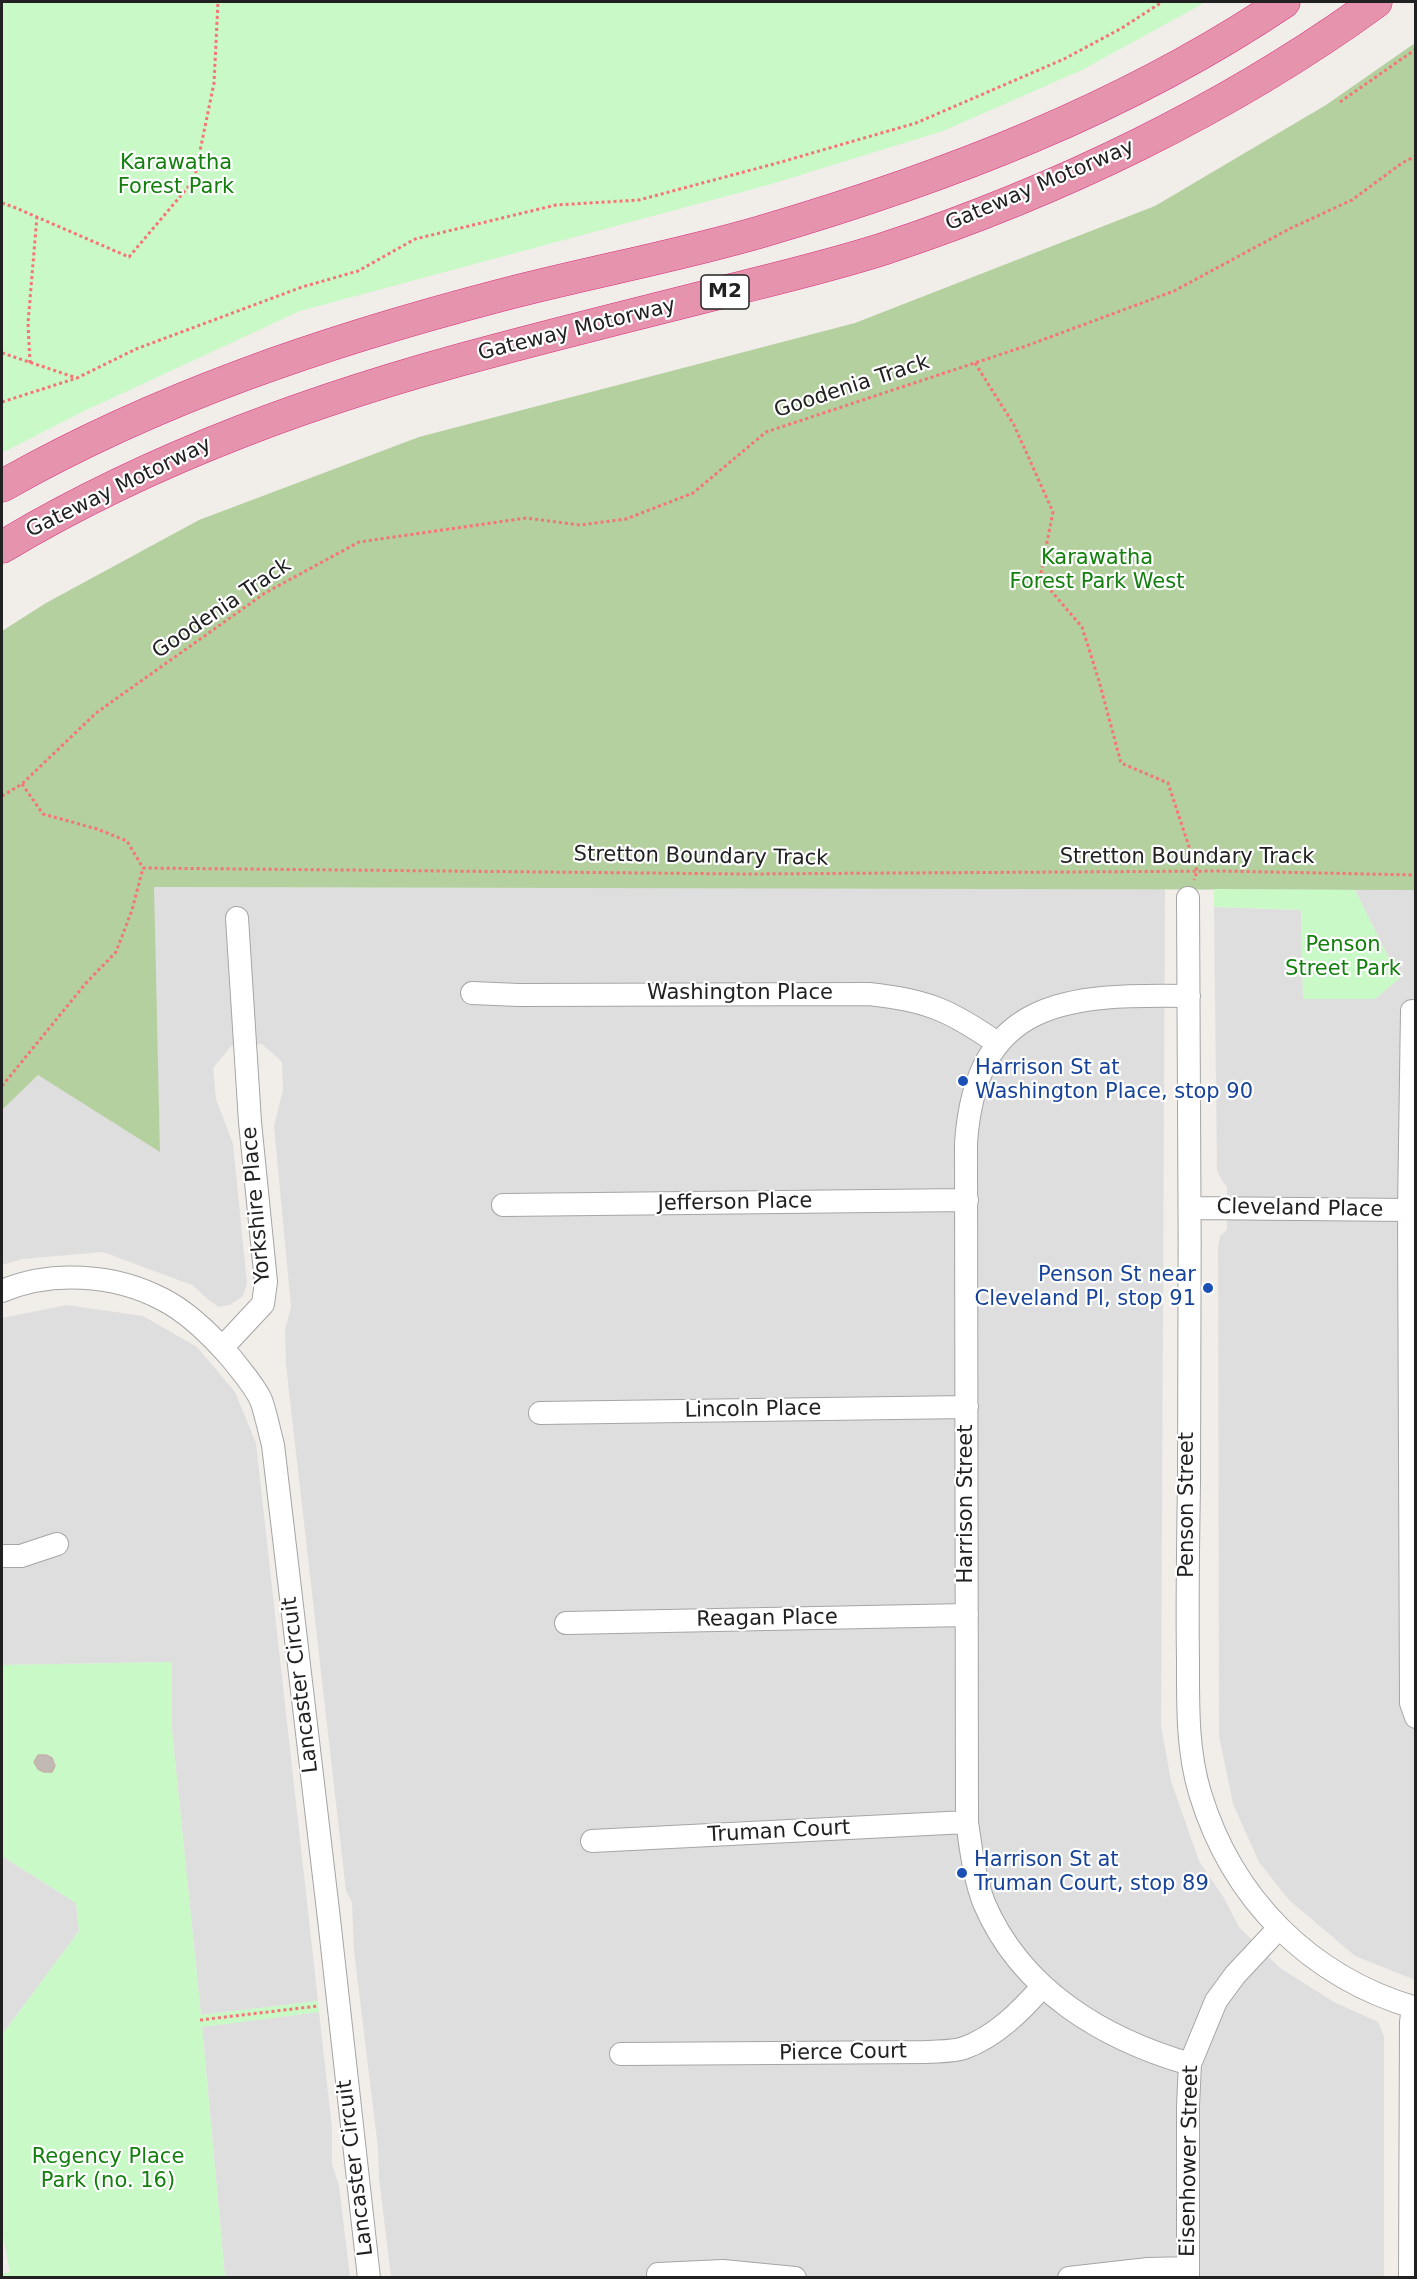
<!DOCTYPE html>
<style>
body{margin:0}
#map{position:relative;width:1417px;height:2279px;overflow:hidden;background:#f1ede9;font-family:"DejaVu Sans",sans-serif}
canvas{display:block}
.frame{position:absolute;inset:0;border:3px solid #212121;pointer-events:none}
</style>
<div id="map">
<canvas width="1417" height="2279"></canvas>
<div class="frame"></div>
</div>
<script>
const ctx = document.querySelector('canvas').getContext('2d');
ctx.lineJoin = 'round';
function paint(path, color) {
  ctx.fillStyle = color;
  ctx.fill(path, 'evenodd');
}
function stroke(path, color, width, dash) {
  ctx.strokeStyle = color;
  ctx.lineWidth = width;
  ctx.lineCap = dash ? 'butt' : 'round';
  ctx.setLineDash(dash || []);
  ctx.stroke(path);
}
function write(font, color, halo, rows, align = 'center') {
  ctx.font = font + ' "DejaVu Sans",sans-serif';
  ctx.lineWidth = 4.5;
  ctx.setLineDash([]);
  ctx.textBaseline = 'middle';
  ctx.strokeStyle = halo;
  ctx.fillStyle = color;
  for (const [text, x, y, turn = 0] of rows) {
    ctx.save();
    ctx.translate(x, y);
    ctx.rotate((+turn || 0) * Math.PI / 180);
    ctx.textAlign = isNaN(turn) ? turn : align;
    if (halo) ctx.strokeText(text, 0, 0);
    ctx.fillText(text, 0, 0);
    ctx.restore();
  }
}
paint(new Path2D(`
 M153,887L1165,889L1161,1726L1171,1781L1199,1861L1224,1898L1239,1927L1280,1968L1334,2002L1378,2022L1384,2036V2277H391L379,2178L378,2148L354,1951L352,1902L346,1891L286,1365L285,1330L291,1307L274,1126L283,1090L282,1062L262,1044L231,1046L213,1068L216,1099L233,1144L247,1283L243,1296L230,1305L219,1307L210,1301L192,1285L103,1252L22,1259L2,1265V1110L38,1075L160,1151Z
 M1355,890H1415V1980L1355,1956L1289,1900L1259,1862L1233,1804L1219,1736L1218,1247L1220,1236L1227,1230V1187L1222,1181L1217,1170L1214,907L1301,910L1303,998L1399,979Z
 M67,1305L143,1316L197,1347L235,1392L256,1443L318,2001L201,2015L172,1730V1662L2,1665V1318Z
 M2,1856L76,1903L79,1931L2,2035Z
 M319,2012L332,2128V2164L339,2186L350,2277H225L202,2026Z`), '#dfdedf');
paint(new Path2D(`
 M1415,43V890L154,887L160,1152L38,1075L2,1110V631L46,603L199,520L419,437L855,323L1155,206L1326,105Z`), '#b3d09e');
paint(new Path2D(`
 M2,2H1206L1082,70L943,131L768,185L300,311L82,412L2,453Z
 M1214,889L1355,890L1399,979L1375,999H1303L1301,910L1214,907Z
 M172,1662V1730L201,2015L318,2001L319,2012L202,2027L225,2277H2V2274L10,2272L2,2231V2035L79,1931L76,1903L2,1856V1665Z`), '#caf9c8');
const building = new Path2D(`
 M38,1755H46L52,1758L55,1766L52,1772H44L38,1769L34,1762Z`);
paint(building, '#c2b9b5');
stroke(building, '#c3b3ab', 1.5);
const minor = new Path2D(`
 M1188,898C1190,1093 1190,1288 1189,1483C1188,1542 1187,1601 1188,1660C1188,1705 1187,1750 1200,1793C1232,1899 1310,1977 1416,2008
 M472,993L519,995L869,994C926,1000 950,1010 997,1043
 M1189,996C1068,994 976,998 966,1143L967,1822C971,1849 974,1877 984,1903C1021,1990 1103,2039 1190,2064
 M1412,1011L1409,1210L1411,1703L1416,1717
 M503,1205L967,1200
 M1191,1208L1409,1210
 M2,1291C51,1270 114,1274 162,1299C188,1312 213,1337 232,1359C242,1372 254,1385 261,1400C266,1414 269,1430 273,1445L329,1919L369,2278
 M222,1348L263,1304L266,1282L250,1122L237,918
 M540,1413L967,1407
 M2,1556H21L57,1544
 M566,1623L967,1615
 M592,1841L967,1822
 M621,2054L926,2052C938,2051 953,2052 964,2048C995,2037 1021,2011 1042,1987
 M658,2274L723,2271L795,2278
 M1069,2278L1148,2269L1188,2268
 M1188,2278V2106L1190,2064L1216,2001L1235,1975L1278,1929
 M1410,2278L1411,2022L1413,2007`);
const highway = new Path2D(`
 M2,486C157,398 326,341 498,296C585,273 674,257 760,232C944,178 1125,109 1284,2
 M2,547C154,456 322,396 493,351C575,329 657,309 739,288C787,276 836,264 883,249C1056,192 1229,109 1376,2`);
stroke(minor, '#a5a5a5', 24);
stroke(highway, '#d82d7d', 33);
stroke(new Path2D(`
 M1340,102L1416,49
 M2,203L16,208L129,257L194,180L214,83L218,2
 M2,353L77,378
 M30,363L28,323L37,216
 M975,363L1014,425L1053,512L1040,578L1082,627L1099,681L1121,763L1168,783L1197,871L1194,880
 M2,402L77,378L136,349L302,287L358,271L415,239L556,205L639,200L781,162L916,123L1064,59L1122,28L1162,2
 M22,784L43,814L97,829L127,841L143,868L744,874L1222,871L1416,875
 M2,796L22,784L96,713L265,593L359,542L526,518L580,525L626,519L693,493L766,432L1026,346L1174,291L1291,228L1352,200L1402,163L1416,156
 M2,1086L86,983L116,952L132,910L143,868
 M200,2020L318,2006`), '#f77476', 3, [3, 3]);
stroke(minor, '#fff', 22);
stroke(highway, '#e693ad', 32);
for (const [x, y, r, color] of [
 [963,1081,6,"#1a4fb4"],
 [1208,1288,6,"#1a4fb4"],
 [962,1873,6,"#1a4fb4"]
]) {
  const dot = new Path2D();
  dot.arc(x, y, r, 0, 2 * Math.PI);
  ctx.fillStyle = color;
  ctx.fill(dot);
  stroke(dot, '#fff', 2);
}
for (const [x, y, w] of [
 [725,292,48]
]) {
  const box = new Path2D();
  box.roundRect(x - w / 2, y - 17, w, 34, 4.5);
  ctx.fillStyle = '#fff';
  ctx.fill(box);
  stroke(box, '#212121', 1.5);
}
write('bold 20px', '#212121', null, [
 ["M2",725,292]
]);
write('21px', '#13800e', '#fff', [
 ["Karawatha",176,164],
 ["Forest Park",176,188],
 ["Karawatha",1097,559],
 ["Forest Park West",1097,583],
 ["Penson",1343,946],
 ["Street Park",1343,970],
 ["Regency Place",108,2158],
 ["Park (no. 16)",108,2182]
]);
write('21px', '#212121', '#fff', [
 ["Gateway Motorway",1040,186,-23],
 ["Gateway Motorway",577,330,-14],
 ["Goodenia Track",852,387,-18],
 ["Gateway Motorway",119,488,-26],
 ["Goodenia Track",222,609,-34],
 ["Stretton Boundary Track",701,857,1],
 ["Stretton Boundary Track",1187,858],
 ["Washington Place",740,994],
 ["Jefferson Place",735,1203,-1],
 ["Yorkshire Place",257,1205,-95],
 ["Cleveland Place",1300,1209,1],
 ["Lincoln Place",753,1410,-1],
 ["Harrison Street",967,1504,-90],
 ["Penson Street",1188,1505,-90],
 ["Reagan Place",767,1619,-1],
 ["Lancaster Circuit",301,1685,-97],
 ["Truman Court",779,1832,-3],
 ["Pierce Court",843,2053,-1],
 ["Eisenhower Street",1190,2161,-89],
 ["Lancaster Circuit",356,2168,-97]
]);
write('21px', '#164399', '#fff', [
 ["Harrison St at",975,1069],
 ["Washington Place, stop 90",975,1093],
 ["Penson St near",1196,1276,"right"],
 ["Cleveland Pl, stop 91",1196,1300,"right"],
 ["Harrison St at",974,1861],
 ["Truman Court, stop 89",974,1885]
], 'left');
</script>
